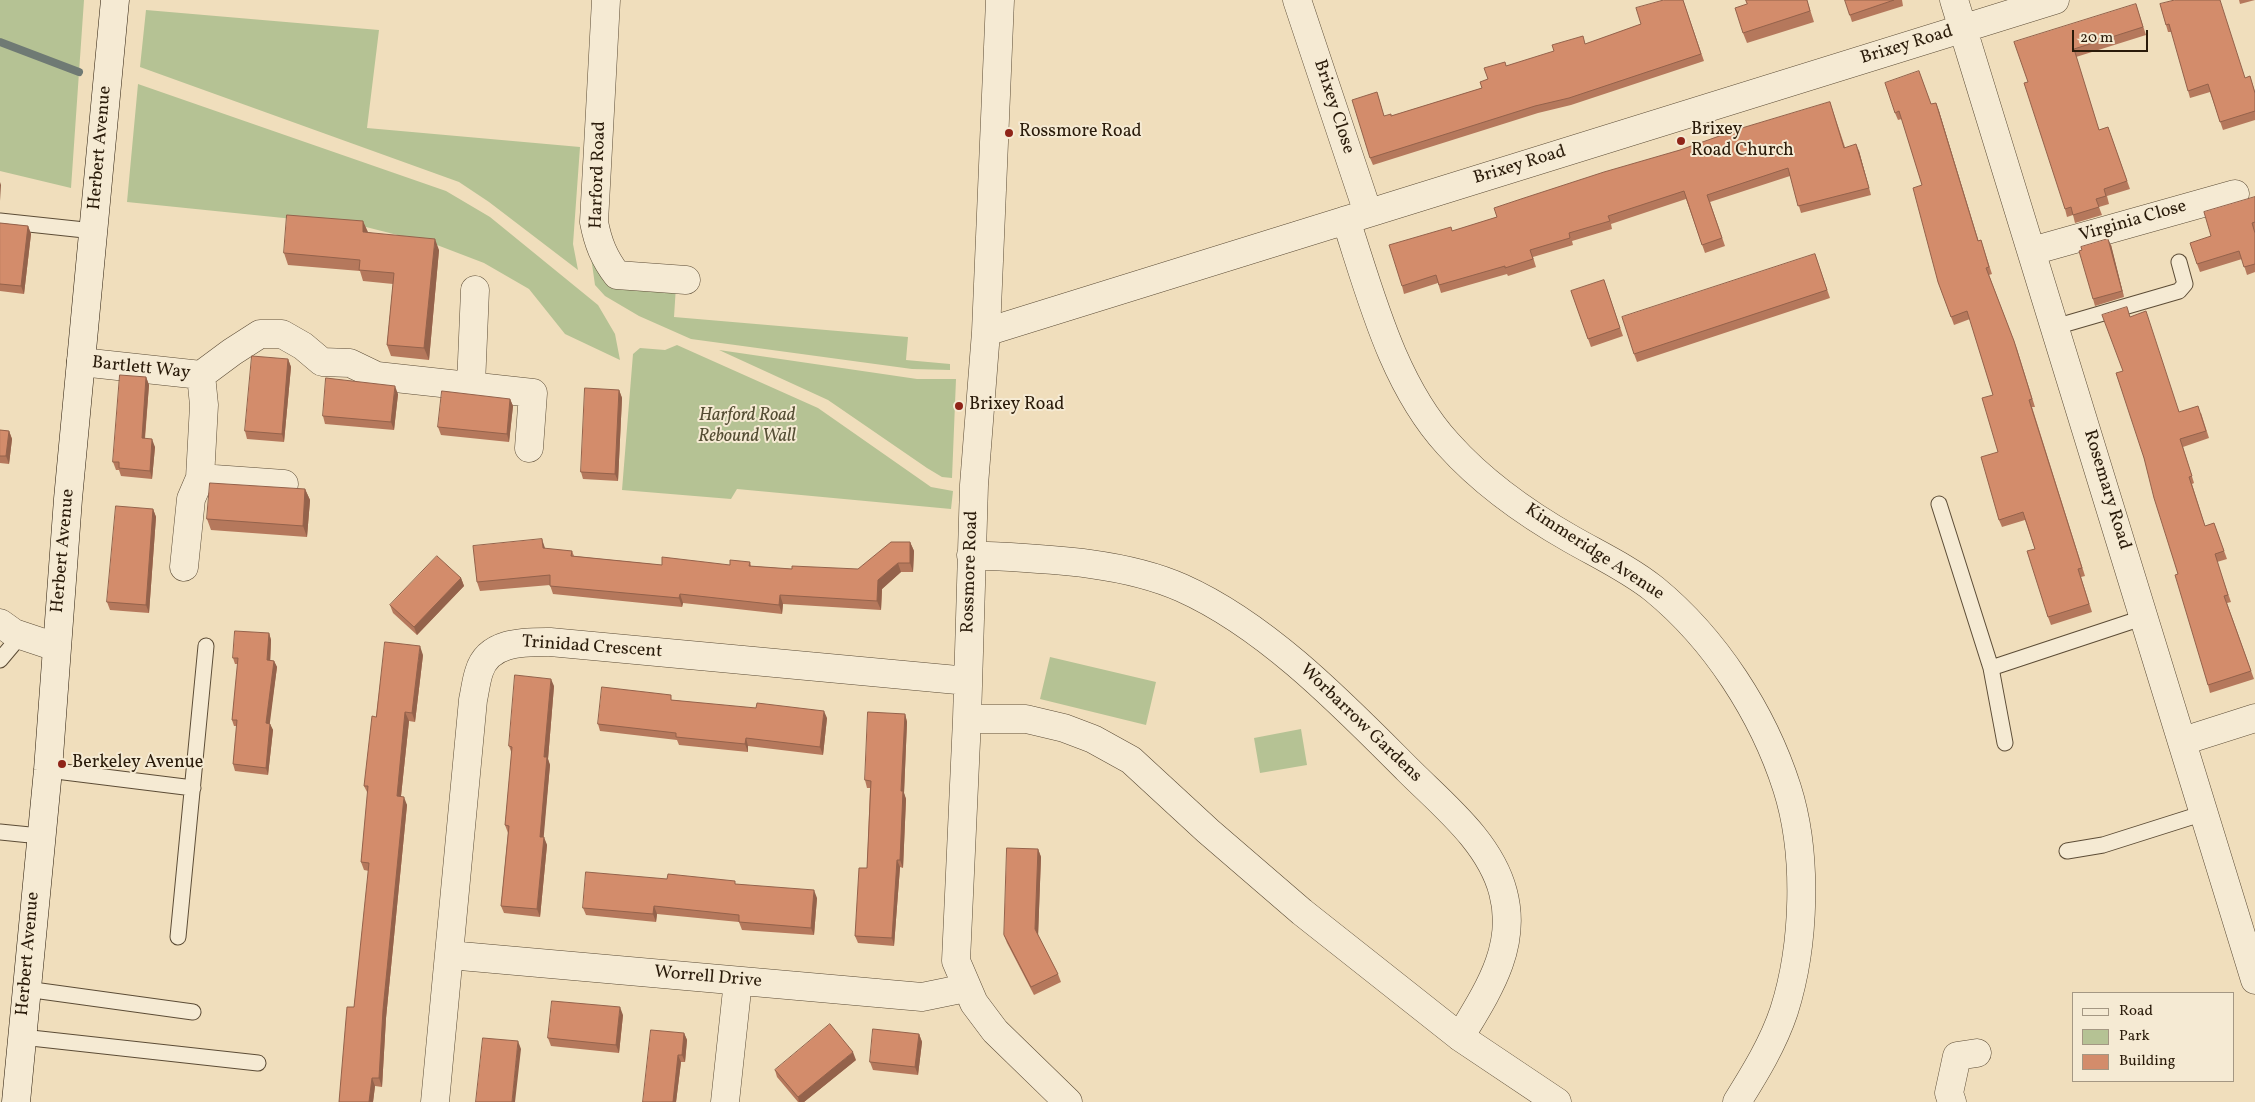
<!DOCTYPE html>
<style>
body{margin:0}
#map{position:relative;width:2255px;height:1102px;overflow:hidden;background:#f0debc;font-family:Vollkorn,serif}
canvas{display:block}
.legend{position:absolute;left:2072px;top:992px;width:162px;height:90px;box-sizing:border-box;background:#f5ead3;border:1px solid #a49783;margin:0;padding:6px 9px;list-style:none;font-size:15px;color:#2a1b0a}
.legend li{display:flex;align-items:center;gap:10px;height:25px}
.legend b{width:25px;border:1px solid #a49783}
.scale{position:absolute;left:2072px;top:30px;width:76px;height:22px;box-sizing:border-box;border:2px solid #2a1b0a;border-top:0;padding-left:6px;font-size:15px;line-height:18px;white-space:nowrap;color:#2a1b0a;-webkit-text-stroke:4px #f5ead3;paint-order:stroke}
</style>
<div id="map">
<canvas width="2255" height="1102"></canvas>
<ul class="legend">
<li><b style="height:6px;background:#f5ead3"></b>Road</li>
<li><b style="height:14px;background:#b5c294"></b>Park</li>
<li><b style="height:14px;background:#d38c6b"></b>Building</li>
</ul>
<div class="scale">20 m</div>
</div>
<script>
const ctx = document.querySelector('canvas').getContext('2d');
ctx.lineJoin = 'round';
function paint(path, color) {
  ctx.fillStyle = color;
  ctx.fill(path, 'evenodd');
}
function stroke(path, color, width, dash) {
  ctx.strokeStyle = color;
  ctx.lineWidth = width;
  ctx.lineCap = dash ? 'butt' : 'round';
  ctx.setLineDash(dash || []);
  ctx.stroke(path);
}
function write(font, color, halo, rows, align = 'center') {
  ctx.font = font + ' Vollkorn,serif';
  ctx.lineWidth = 4;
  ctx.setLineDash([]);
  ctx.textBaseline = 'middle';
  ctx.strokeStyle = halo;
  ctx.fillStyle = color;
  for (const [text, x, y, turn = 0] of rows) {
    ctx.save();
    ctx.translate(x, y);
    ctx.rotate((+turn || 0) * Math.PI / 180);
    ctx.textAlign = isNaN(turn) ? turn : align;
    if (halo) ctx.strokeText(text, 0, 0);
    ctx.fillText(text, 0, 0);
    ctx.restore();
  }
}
paint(new Path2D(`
 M0,0H84L71,188L0,171Z
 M146,10L379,30L367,128L580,147L573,244L578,270L489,202L459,182L140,67Z
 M138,84L446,191L490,217L598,305L615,334L620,360L565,334L529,289L484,263L437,245L362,226L127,202Z
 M591,257L676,286L674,317L908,337L906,360L950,364V370L912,369L691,339L639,316L605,296L595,285Z
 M677,345L818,408L931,487L953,491L951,509L737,489L731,499L622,490L633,354L640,348L665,350Z
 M719,350L917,379H956L952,478L942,477L927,468L828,400Z
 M1050,657L1156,682L1146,725L1040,699Z
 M1301,729L1307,765L1260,773L1254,738Z`), '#b5c294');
stroke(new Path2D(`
 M0,42L79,72`), '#6f7a74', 8);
const lane = new Path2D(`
 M0,221L94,231
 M2055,327L2179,291L2185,284L2179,262
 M1939,504L1991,668L2005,743
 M0,660L21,635
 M1991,668L2145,617
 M48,770L193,788
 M0,832L40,836
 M2067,851L2103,845L2204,813
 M178,937L206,646
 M26,989L193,1012
 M22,1037L258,1063`);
const street = new Path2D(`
 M606,0L594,222C598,243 604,258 617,275L686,280
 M1000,0L986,332L974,485L967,719L956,961L974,1003L995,1031L1068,1102
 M1297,0L1368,213
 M1954,0L2255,980
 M1346,220C1371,296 1393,384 1448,444C1482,482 1527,514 1571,539C1599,555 1629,569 1654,589C1715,639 1763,713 1787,788C1808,854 1805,945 1784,1011C1773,1044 1755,1073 1737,1102
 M2032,251L2235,194
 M986,332L2055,0
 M81,362L201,375L204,405L200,478L191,499L184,567
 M201,375L232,352L260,334H282L303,346L322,362L350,363L377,376L533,393L529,448
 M471,385L475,290
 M200,478L284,484
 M971,555C1039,559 1119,560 1182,588C1267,626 1343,705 1408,770C1443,805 1490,842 1503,892C1518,947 1487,992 1460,1037
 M0,623L14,633L56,647
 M967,719H1026L1064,728L1093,739L1131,760L1208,831L1302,912L1460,1037L1557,1102
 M2183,741L2255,718
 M449,955L922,997L966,988
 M435,1102L473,700C475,691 476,681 479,672C488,641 524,642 550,642L968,681
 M725,1102L738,981
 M1952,1102L1949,1093L1957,1056L1977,1053`);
const secondary = new Path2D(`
 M16,1102L48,770L68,499L115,0`);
stroke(lane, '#5c4c36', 17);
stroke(street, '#5c4c36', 29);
stroke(secondary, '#2a1b0a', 29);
stroke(lane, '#f5ead3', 15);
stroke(street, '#f5ead3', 28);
stroke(secondary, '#f5ead3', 28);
paint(new Path2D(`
 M1683,0L1704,61L1571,105L1538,113L1373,165L1370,158L1377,92L1384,116H1391L1482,88L1488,79L1506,66L1586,44L1641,24Z
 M1746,0H1807L1814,22L1747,43L1743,33L1747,4Z
 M1845,0H1902L1903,6L1852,22Z
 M2239,0H2255L2240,4Z
 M2136,4L2146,35L2076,57L2099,130L2108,127L2130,189L2107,196L2109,204L2099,207L2102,215L2075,223L2073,215L2067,217L2065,209L2028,82Z
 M2160,4L2245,78L2250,76L2255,92V120L2223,130L2210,92L2190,98L2172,32H2168Z
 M1919,71L1931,104L1936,103L1939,111L1978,241L1981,240L1992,274L1989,275L2017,349L2035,407H2032L2085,576L2081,577L2092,612L2051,625L2048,617L2035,549L2025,520L2002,527L1999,520L1998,452L1993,395L1970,319L1954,325L1938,282L1922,185L1902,119L1898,120L1895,113Z
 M1830,102L1845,147L1859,151L1871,195L1801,213L1790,176L1710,202L1725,246L1705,253L1686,199L1611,224L1612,229L1572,241L1573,245L1533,257L1536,267L1508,276L1507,274L1441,293L1438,283L1404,294L1402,286L1453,231L1497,217L1680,150Z
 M2255,197V272L2247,275L2242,259L2200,272L2197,264L2211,236Z
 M0,223L28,226L31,234L24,294L0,291Z
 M368,232L439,250L429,360L391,356L387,345L393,284L363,281L360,271L288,265L284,253Z
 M2111,245L2124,297L2095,306L2093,299Z
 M1815,254L1830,298L1637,362L1634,354Z
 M1604,280L1623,336L1591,347L1571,291Z
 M2130,317L2179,412L2201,413L2209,438L2183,447L2194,483L2192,484L2205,526L2214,523L2227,559L2217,562L2231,602L2227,603L2254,679L2210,693L2208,685L2178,574L2144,458L2123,371Z
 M288,359L291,367L284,442L247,439L245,431Z
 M146,377L149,385L145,439L155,447L152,479L121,476L119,470H116L113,462Z
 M619,390L622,398L618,481L583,479L581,472Z
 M398,394L394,430L325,424L323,416Z
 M510,399L513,406L509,442L441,435L438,427Z
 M0,430L9,431L12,439L9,464L0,463Z
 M305,489L310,500L307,537L211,530L207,519Z
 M153,509L156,517L149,613L110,610L107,602Z
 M910,542L914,551L913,572H901L882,589L881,610L783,604L782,614L683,603L682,607L553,594L550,585L480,591L477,582L545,549L572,551L574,556L662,565H730L750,562L751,566L792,569H858Z
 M461,578L464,586L417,635L393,613L390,605Z
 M269,633L271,640L270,660L274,661L277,667L269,724H270L273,730L268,775L235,771L233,764L237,726H234L232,720L238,664H235L233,658Z
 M423,655L415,722L409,721L401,796L407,805L386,1018L382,1087L375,1086L373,1102H339L354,1007L369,871L364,870L361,862L368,794L364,786L376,717Z
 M554,686L548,759L550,765L543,837L547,845L540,917L504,913L501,906L508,833L505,825L512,754L509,746Z
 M673,700L827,718L823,755L748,746V752L679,745L677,740L600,731L598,724Z
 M905,714L907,722L904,793L906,799L903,868L900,867L894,946L858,943L855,936L867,868L870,788H867L865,780Z
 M1038,849L1041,857L1038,935L1058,974L1061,982L1034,995L1007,943L1004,935Z
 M736,884L817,898L814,935L742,930L739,922L657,914L656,922L586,915L583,908Z
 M623,1015L619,1053L551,1046L548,1038Z
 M684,1033L687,1040L685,1062H681L676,1102H643Z
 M919,1034L922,1042L918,1075L873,1070L870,1062Z
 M856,1060L804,1102H798L777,1077L775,1070Z`), '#b5785c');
paint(new Path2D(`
 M1936,103L1939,111L1981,249L1978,241Z
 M1856,144L1859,151L1871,195L1869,188Z
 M0,182L1,185L0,201Z
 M363,221L368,232H363Z
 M28,226L31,234L24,294L21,286Z
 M435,239L439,250L429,360L424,348Z
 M2108,239L2111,245L2124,297L2122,291Z
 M288,359L291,367L284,442L282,434Z
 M146,377L149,385L144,446L142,438Z
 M395,386L398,394L394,430L391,422Z
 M619,390L622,398L618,481L615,474Z
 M510,399L513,406L509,442L507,434Z
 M9,431L12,439L9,464L6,456Z
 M152,439L155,447L152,479L150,471Z
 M305,489L310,500L307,537L303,526Z
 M153,509L156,517L149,613L146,605Z
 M542,539L545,548L546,557L543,548Z
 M910,542L914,551L913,572L910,563Z
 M898,563L901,572L882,589L881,610L877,601L878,580Z
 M461,578L464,586L417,635L414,627Z
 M680,594L683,603L682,607L679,598Z
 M780,595L783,604L782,614L779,605Z
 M269,633L271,640L270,667L267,660Z
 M420,646L423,655L415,722L412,713Z
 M274,661L277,667L269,730L266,723Z
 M551,679L554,686L548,759L550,765L543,845L540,837L544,757Z
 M824,711L827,718L823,755L820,747Z
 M405,712L409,721L400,805L397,796Z
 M905,714L907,722L904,793L906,799L903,868L900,860L901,791Z
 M270,724L273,730L268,775L266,768Z
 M746,738L748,746V752L745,744Z
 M404,797L407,805L386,1018L382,1087L379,1078L383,1010Z
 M544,837L547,845L540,917L537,909Z
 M1038,849L1041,857L1038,937L1035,929Z
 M897,860L900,867L894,946L892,938Z
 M814,890L817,898L814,935L811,928Z
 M654,906L657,914L656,922L653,914Z
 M620,1007L623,1015L619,1053L616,1045Z
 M684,1033L687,1040L685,1062L682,1055Z
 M919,1034L922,1042L918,1075L915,1067Z
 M518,1041L521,1049L515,1102H512Z
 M853,1052L856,1060L804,1102H799L798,1097Z
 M678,1055L681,1062L676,1102H673Z
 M372,1078L375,1086L373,1102H369Z`), '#94624b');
const building = new Path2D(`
 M1664,0H1683L1701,54L1569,98L1535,106L1370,158L1352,100L1377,92L1384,116L1391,114V116L1482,88L1480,82L1488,79L1484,68L1505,62L1506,66L1554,51L1552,45L1583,36L1585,44L1641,24L1636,8Z
 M1746,0H1807L1810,11L1743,33L1735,8L1747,4Z
 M1845,0H1894L1850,15Z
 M2175,0H2220L2245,78L2250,76L2255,93V111L2220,122L2208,84L2188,91L2169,24L2166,25L2160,4Z
 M2136,4L2143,27L2074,49L2099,130L2108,127L2127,181L2104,189L2106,196L2096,199L2099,207L2073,215L2071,207L2065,209L2024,83L2028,82L2014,42Z
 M1919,71L1931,104L1936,103L1978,241L1981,240L1989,267L1986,268L2014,341L2032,399L2029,400L2082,568L2078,569L2089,604L2048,617L2027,551L2035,549L2023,512L1999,520L1981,457L1998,452L1982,398L1993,395L1967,311L1951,317L1938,282L1913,188L1922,185L1899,111L1895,113L1885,83Z
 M1830,102L1844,148L1856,144L1869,188L1798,206L1788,168L1707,195L1722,238L1702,245L1684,191L1608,216L1610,221L1569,233L1570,238L1530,250L1533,259L1505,268V266L1439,285L1436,275L1402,286L1389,245L1451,227L1452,231L1497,217L1494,208L1521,199L1604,172L1680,150L1742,128Z
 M2255,197V222L2252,223L2255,233V264L2244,267L2239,251L2197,264L2190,243L2211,236L2204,212Z
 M287,215L363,221V232L435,239L424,348L387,345L394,273L359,270L360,260L284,253Z
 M0,223L28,226L21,286L0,284Z
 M2108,239L2122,291L2093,299L2079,251L2082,250L2081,247Z
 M1815,254L1827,290L1634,354L1622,317Z
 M1604,280L1620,328L1588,339L1571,291Z
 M2127,307L2130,317L2146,311L2179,412L2198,406L2206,431L2180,439L2192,476L2189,477L2205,526L2214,523L2224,551L2215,554L2228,595L2224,596L2251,671L2208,685L2175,575L2178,574L2154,498L2144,458L2116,373L2123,371L2102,315Z
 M252,356L288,359L282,434L245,431Z
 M120,375L146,377L142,438L152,439L150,471L119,468V462H113Z
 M326,378L395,386L391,422L323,416Z
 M585,388L619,390L615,474L581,472Z
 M442,391L510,399L507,434L438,427Z
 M0,430L9,431L6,456H0Z
 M210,483L305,489L303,526L207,519Z
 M116,506L153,509L146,605L107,602Z
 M542,539L543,548L572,551L571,556L662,565V557L730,565V560L750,562L749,566L792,569V566L858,569L891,542H910V563H898L878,580L877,601L780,595L779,605L680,594L679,598L550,586V575L477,582L473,546Z
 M437,556L461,578L414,627L390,605Z
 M235,631L269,633L267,660L274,661L266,723L270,724L266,768L233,764L237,720H232L238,658H233Z
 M385,642L420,646L412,713L405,712L397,796L404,797L383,1010L379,1078H372L369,1102H339L347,1007H354L369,863L361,862L368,786H364L372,716L376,717Z
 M515,675L551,679L544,757H547L540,837H544L537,909L501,906L509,826L505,825L512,747L509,746Z
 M602,687L671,695V700L756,708L757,703L824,711L820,747L746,738L745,744L676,737V733L598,724Z
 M868,712L905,714L901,791H903L900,860H897L892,938L855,936L859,868H867L871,781L865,780Z
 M1007,848L1038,849L1035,929L1058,974L1031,987L1004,935Z
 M586,872L667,879L668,874L735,881V884L814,890L811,928L739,922V915L654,906L653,914L583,908Z
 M552,1001L620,1007L616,1045L548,1038Z
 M830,1024L853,1052L798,1097L775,1070Z
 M873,1029L919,1034L915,1067L870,1062Z
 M651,1030L684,1033L682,1055H678L673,1102H643Z
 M483,1038L518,1041L512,1102H476Z`);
paint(building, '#d38c6b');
stroke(building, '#94624b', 1);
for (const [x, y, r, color] of [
 [1009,133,5,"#8f2418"],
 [1681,141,5,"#8f2418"],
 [959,406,5,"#8f2418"],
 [62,764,5,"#8f2418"]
]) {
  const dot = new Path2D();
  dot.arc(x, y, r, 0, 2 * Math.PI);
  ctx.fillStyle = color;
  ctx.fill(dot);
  stroke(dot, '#f5ead3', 2);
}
write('18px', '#2a1b0a', '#f5ead3', [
 ["Brixey Road",1907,46,-17],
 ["Brixey Close",1333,107,72],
 ["Herbert Avenue",101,148,-85],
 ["Brixey Road",1520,166,-17],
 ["Harford Road",599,175,-88],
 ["Virginia Close",2133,222,-16],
 ["Bartlett Way",141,369,6],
 ["Rosemary Road",2106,490,73],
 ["Herbert Avenue",64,551,-85],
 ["Kimmeridge Avenue",1594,553,33],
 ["Rossmore Road",971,572,-88],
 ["Trinidad Crescent",592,648,4],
 ["Worbarrow Gardens",1360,724,44],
 ["Herbert Avenue",29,954,-85],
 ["Worrell Drive",708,978,5]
]);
write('18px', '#2a1b0a', '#f5ead3', [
 ["Brixey",1691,131],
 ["Road Church",1691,152],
 ["Rossmore Road",1019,133],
 ["Brixey Road",969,406],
 ["Berkeley Avenue",72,764]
], 'left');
write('italic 18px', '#544d33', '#f5ead3', [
 ["Harford Road",747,417],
 ["Rebound Wall",747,438]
]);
</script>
